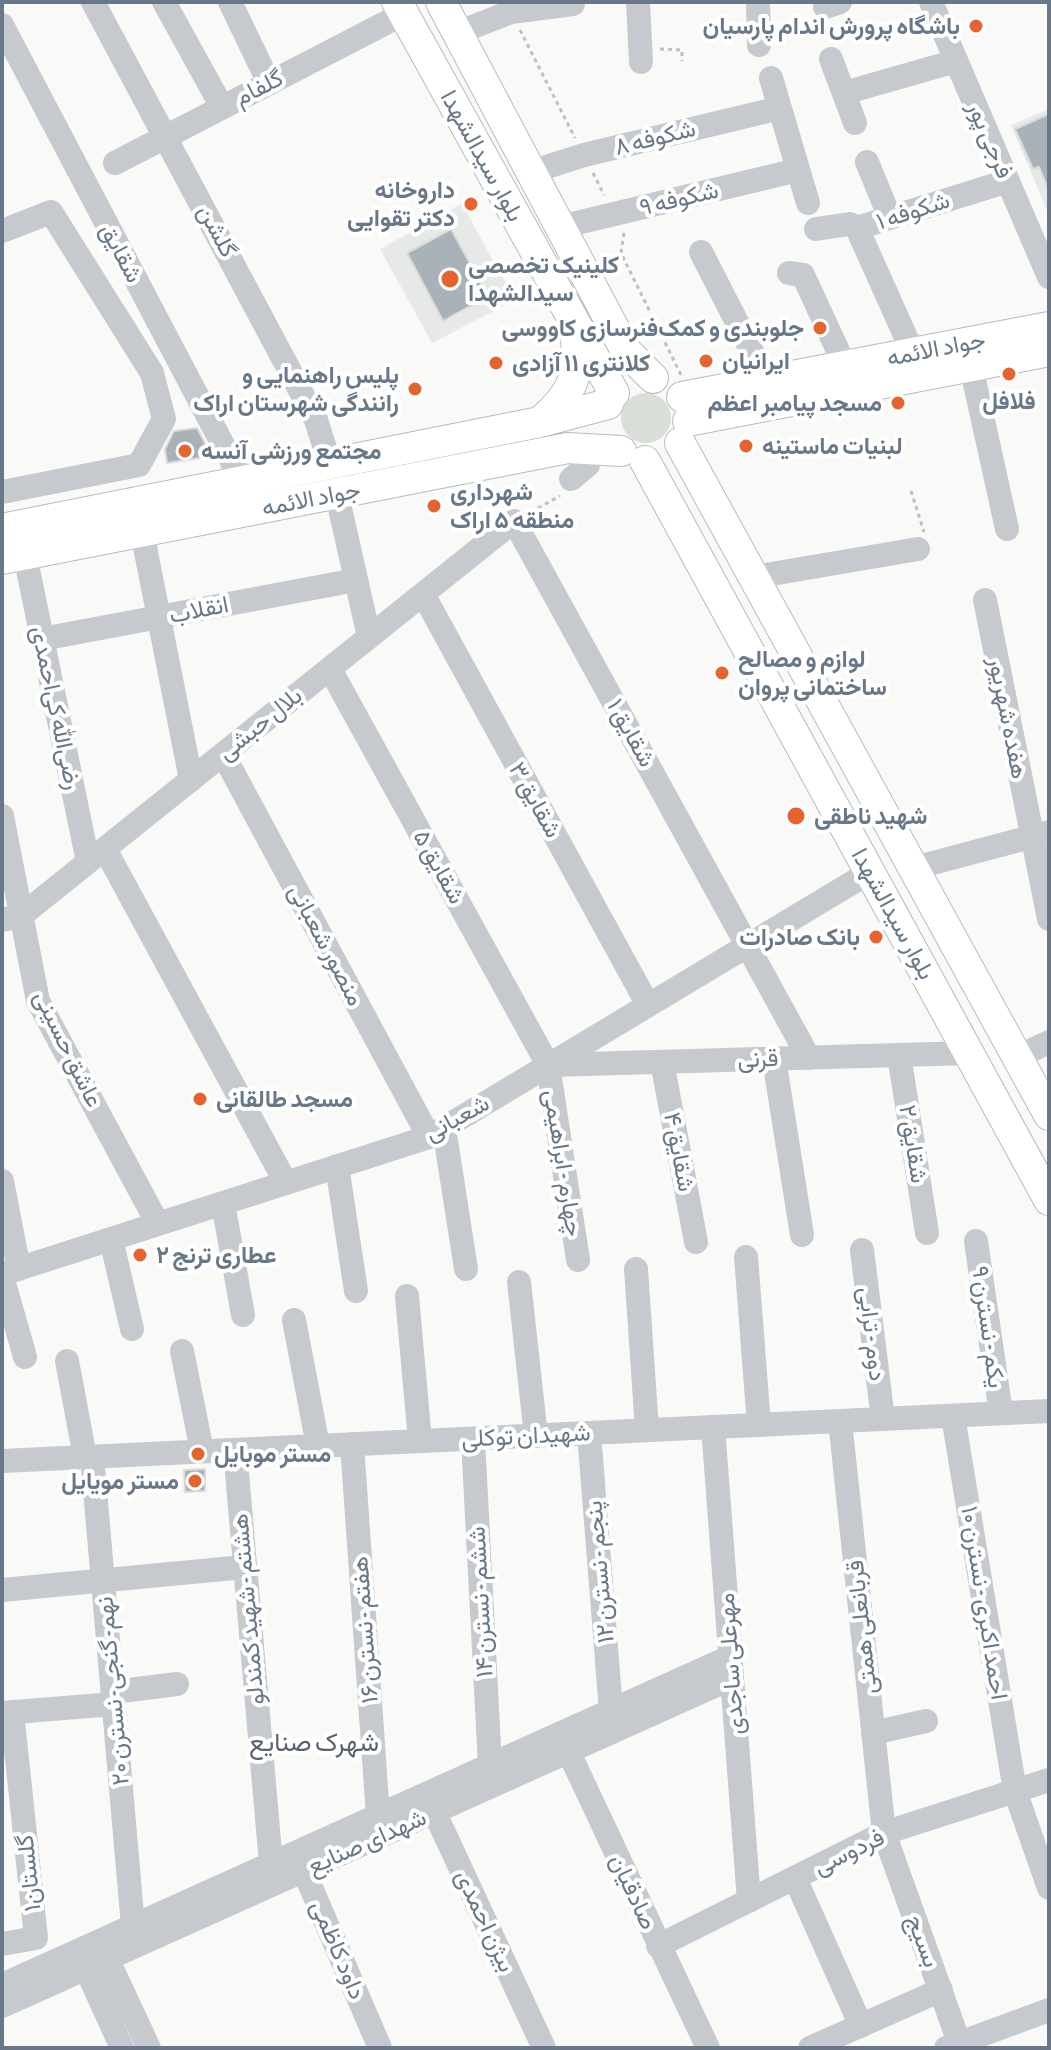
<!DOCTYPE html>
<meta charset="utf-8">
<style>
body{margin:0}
#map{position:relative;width:1051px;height:2050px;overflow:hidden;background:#f9faf7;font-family:"Asap Condensed",sans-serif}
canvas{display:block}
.frame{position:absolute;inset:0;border:4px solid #697888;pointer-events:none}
</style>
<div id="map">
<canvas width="1051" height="2050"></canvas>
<div class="frame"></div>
</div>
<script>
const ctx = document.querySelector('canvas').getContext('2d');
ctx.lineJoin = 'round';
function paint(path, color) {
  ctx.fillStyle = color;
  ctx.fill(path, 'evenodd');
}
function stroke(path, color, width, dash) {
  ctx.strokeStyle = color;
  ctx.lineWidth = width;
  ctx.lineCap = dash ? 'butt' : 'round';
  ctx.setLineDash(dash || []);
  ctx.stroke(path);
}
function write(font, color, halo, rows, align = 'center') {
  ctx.font = font + ' "Asap Condensed",Vazirmatn,sans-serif';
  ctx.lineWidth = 8;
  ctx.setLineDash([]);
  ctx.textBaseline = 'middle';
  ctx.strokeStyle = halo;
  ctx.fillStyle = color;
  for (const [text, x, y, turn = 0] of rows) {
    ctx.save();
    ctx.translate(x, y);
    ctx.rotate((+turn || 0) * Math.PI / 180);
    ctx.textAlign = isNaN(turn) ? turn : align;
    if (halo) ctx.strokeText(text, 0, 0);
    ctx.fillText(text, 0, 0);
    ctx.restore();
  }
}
paint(new Path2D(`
 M1049,109V215L1011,125Z
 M462,204L515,300L432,343L380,249Z`), '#e7e9e8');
paint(new Path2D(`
 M621 418a25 25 0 1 1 50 0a25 25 0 1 1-50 0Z`), '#d9dfd6');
const building = new Path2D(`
 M1049,114V191L1039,167L1033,169L1015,129Z
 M451,229L488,296L443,321L407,253Z
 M197,428L207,447L200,458L167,463L165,449L174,431Z
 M205,1469V1491L185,1492L184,1470Z`);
paint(building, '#a9b2b8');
stroke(building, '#dbdcda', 2);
const major = new Path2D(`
 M397,2L614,393
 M441,2L626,351L653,378
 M682,397L1049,327
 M542,420C573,394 583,370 574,330
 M688,421L1049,351
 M680,443L1049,1115
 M645,461L1049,1200
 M2,529L540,422L608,404
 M2,559L568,448L621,451`);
stroke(major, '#b7bbbf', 32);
stroke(new Path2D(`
 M520,30L575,138
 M660,49L682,50V61
 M593,173L604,195
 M624,233L621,253L681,375
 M911,491L924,532
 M531,512L560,496`), '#bdc0c3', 3, [4, 4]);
stroke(new Path2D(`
 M93,2L316,420L330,464L369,637
 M164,2L222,107
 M230,2L269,83
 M638,2L641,62
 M758,2L759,45
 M931,2L1049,277
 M825,7L840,2
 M2,25L242,481
 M457,33L511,12L573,4
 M831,59L855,123
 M771,78L808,203
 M844,93L956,61
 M867,162L890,218
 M115,163L403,14
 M531,172L584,155L780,108
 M560,227L798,170
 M816,229L850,224L857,228
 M2,231L51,212L152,373L164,419L139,465L2,492
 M701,252L767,381
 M789,273L803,275L845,366
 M913,353L857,228L1008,181
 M971,366L1007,529
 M571,479L588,465L589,449
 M142,532L191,780
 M25,555L88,862
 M754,577L918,549
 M423,594L648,1005
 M985,600L1049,919
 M42,639L356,580
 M330,669L548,1065L578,1260
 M223,754L429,1137
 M2,816L38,1001L158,1224
 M105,849L286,1183
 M914,868L1049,832
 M2,920L22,915L514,521L809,1058
 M899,1055L927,1233
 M1017,1057L1049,1042
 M774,1059L802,1235
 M662,1062L696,1242
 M550,1065L969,1053
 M444,1128L466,1269
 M337,1166L356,1291
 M2,1181L19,1269
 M223,1203L243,1315
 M111,1239L132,1329
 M976,1241L1001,1413
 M862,1250L883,1419
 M746,1257L759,1425
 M636,1269L647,1430
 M2,1274L429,1137L870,872
 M2,1276L25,1357
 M519,1282L536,1436
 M407,1296L420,1441
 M294,1320L318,1446
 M182,1351L202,1451
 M67,1361L85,1457
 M953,1416L1015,1791L1049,1888
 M840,1421L884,1833L961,2048
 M713,1427L749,1901
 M589,1433L611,1711
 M473,1439L490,1766
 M352,1444L378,1816
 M235,1450L271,1864
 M92,1456L133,1926
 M2,1461L1049,1411
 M2,1590L244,1567
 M113,1692L177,1684
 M2,1713L114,1704
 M873,1733L926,1721
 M563,1740L708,2048
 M427,1796L544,2048
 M297,1855L380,2048
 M795,1878L861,2026
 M2,1944L36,1938L12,1712
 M101,1945L149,2048
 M658,1946L884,1833L1049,1780
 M79,1953L122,2048
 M2,1985L730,1657
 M2,2006L732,1678
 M810,2048L941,1990
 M946,2048L1049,2010`), '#c6c9cd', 24);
stroke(major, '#fff', 30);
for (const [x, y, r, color] of [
 [976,26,8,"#e4642d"],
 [471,204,8,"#e4642d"],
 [450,279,10,"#e4642d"],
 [820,328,8,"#e4642d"],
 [706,361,8,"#e4642d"],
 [496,363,8,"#e4642d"],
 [1009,374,8,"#e4642d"],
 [415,389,8,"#e4642d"],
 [898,403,8,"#e4642d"],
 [746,446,8,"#e4642d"],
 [185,451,8,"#e4642d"],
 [434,506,8,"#e4642d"],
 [722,673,8,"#e4642d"],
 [796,816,10,"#e4642d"],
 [876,937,8,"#e4642d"],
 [200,1099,8,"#e4642d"],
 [140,1255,8,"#e4642d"],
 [198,1454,8,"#e4642d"],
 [195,1481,8,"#e4642d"]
]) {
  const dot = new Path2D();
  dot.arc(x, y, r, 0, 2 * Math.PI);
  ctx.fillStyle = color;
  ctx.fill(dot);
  stroke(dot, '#fff', 3);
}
write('bold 24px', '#697888', '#fff', [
 ["باشگاه پرورش اندام پارسیان",960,26,"right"],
 ["داروخانه",455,190,"right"],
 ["دکتر تقوایی",455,218,"right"],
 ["کلینیک تخصصی",468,265],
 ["سیدالشهدا",468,293],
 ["جلوبندی و کمک‌فنرسازی کاووسی",804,328,"right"],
 ["ایرانیان",722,361],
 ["کلانتری ۱۱ آزادی",512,363],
 ["پلیس راهنمایی و",399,375,"right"],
 ["رانندگی شهرستان اراک",399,403,"right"],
 ["فلافل",1009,401,"center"],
 ["مسجد پیامبر اعظم",882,403,"right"],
 ["لبنیات ماستینه",762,446],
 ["مجتمع ورزشی آنسه",201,451],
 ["شهرداری",450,492],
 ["منطقه ۵ اراک",450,520],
 ["لوازم و مصالح",738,659],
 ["ساختمانی پروان",738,687],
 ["شهید ناطقی",814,816],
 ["بانک صادرات",860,937,"right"],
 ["مسجد طالقانی",216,1099],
 ["عطاری ترنج ۲",156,1255],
 ["مستر موبایل",214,1454],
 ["مستر مویایل",179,1481,"right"]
], 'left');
write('24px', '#697888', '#fff', [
 ["گلفام",259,88,-27],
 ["شکوفه ۸",655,138,-14],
 ["فرجی پور",990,140,67],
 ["بلوار سیدالشهدا",482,156,61],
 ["شکوفه ۹",679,199,-13],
 ["شکوفه ۱",913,211,-18],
 ["گلشن",217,231,62],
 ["شقایق",121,253,62],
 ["جواد الائمه",936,349,-11],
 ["جواد الائمه",311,499,-11],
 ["انقلاب",199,610,-11],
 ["رضی‌الله کی‌احمدی",56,708,78],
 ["هفده شهریور",1008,718,79],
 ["بلال حبشی",260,724,-39],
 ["شقایق ۱",631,733,61],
 ["شقایق ۳",535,800,61],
 ["شقایق ۵",439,867,61],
 ["بلوار سیدالشهدا",893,914,61],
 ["منصور شعبانی",326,945,62],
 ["عاشق حسینی",68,1049,64],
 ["قرنی",758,1059,-2],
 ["شعبانی",457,1118,-29],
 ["شقایق ۲",913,1144,81],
 ["شقایق ۴",679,1152,79],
 ["چهارم - ابراهیمی",563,1163,81],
 ["یکم - نسترن ۹",988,1327,82],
 ["دوم - ترابی",872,1334,83],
 ["شهیدان توکلی",526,1436,-3],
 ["پنجم - نسترن ۱۲",600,1572,-95],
 ["ششم - نسترن ۱۴",481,1602,-93],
 ["احمد اکبری - نسترن ۱۰",984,1603,81],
 ["هشتم - شهید کمندلو",248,1609,-95],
 ["قربانعلی همتی",862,1627,-96],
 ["هفتم - نسترن ۱۶",365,1630,-94],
 ["مهرعلی ساجدی",731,1664,-94],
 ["نهم- گنجی- نسترن ۲۰",113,1691,-95],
 ["شهدای صنایع",367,1842,-24],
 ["فردوسی",849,1852,-26],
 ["گلستان۱",29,1873,-96],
 ["صادقیان",633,1892,65],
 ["بیژن احمدی",485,1921,65],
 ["بسیج",923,1941,70],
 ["داود کاظمی",338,1950,67]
]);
write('26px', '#57626d', '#fff', [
 ["شهرک صنایع",314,1743]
]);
</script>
